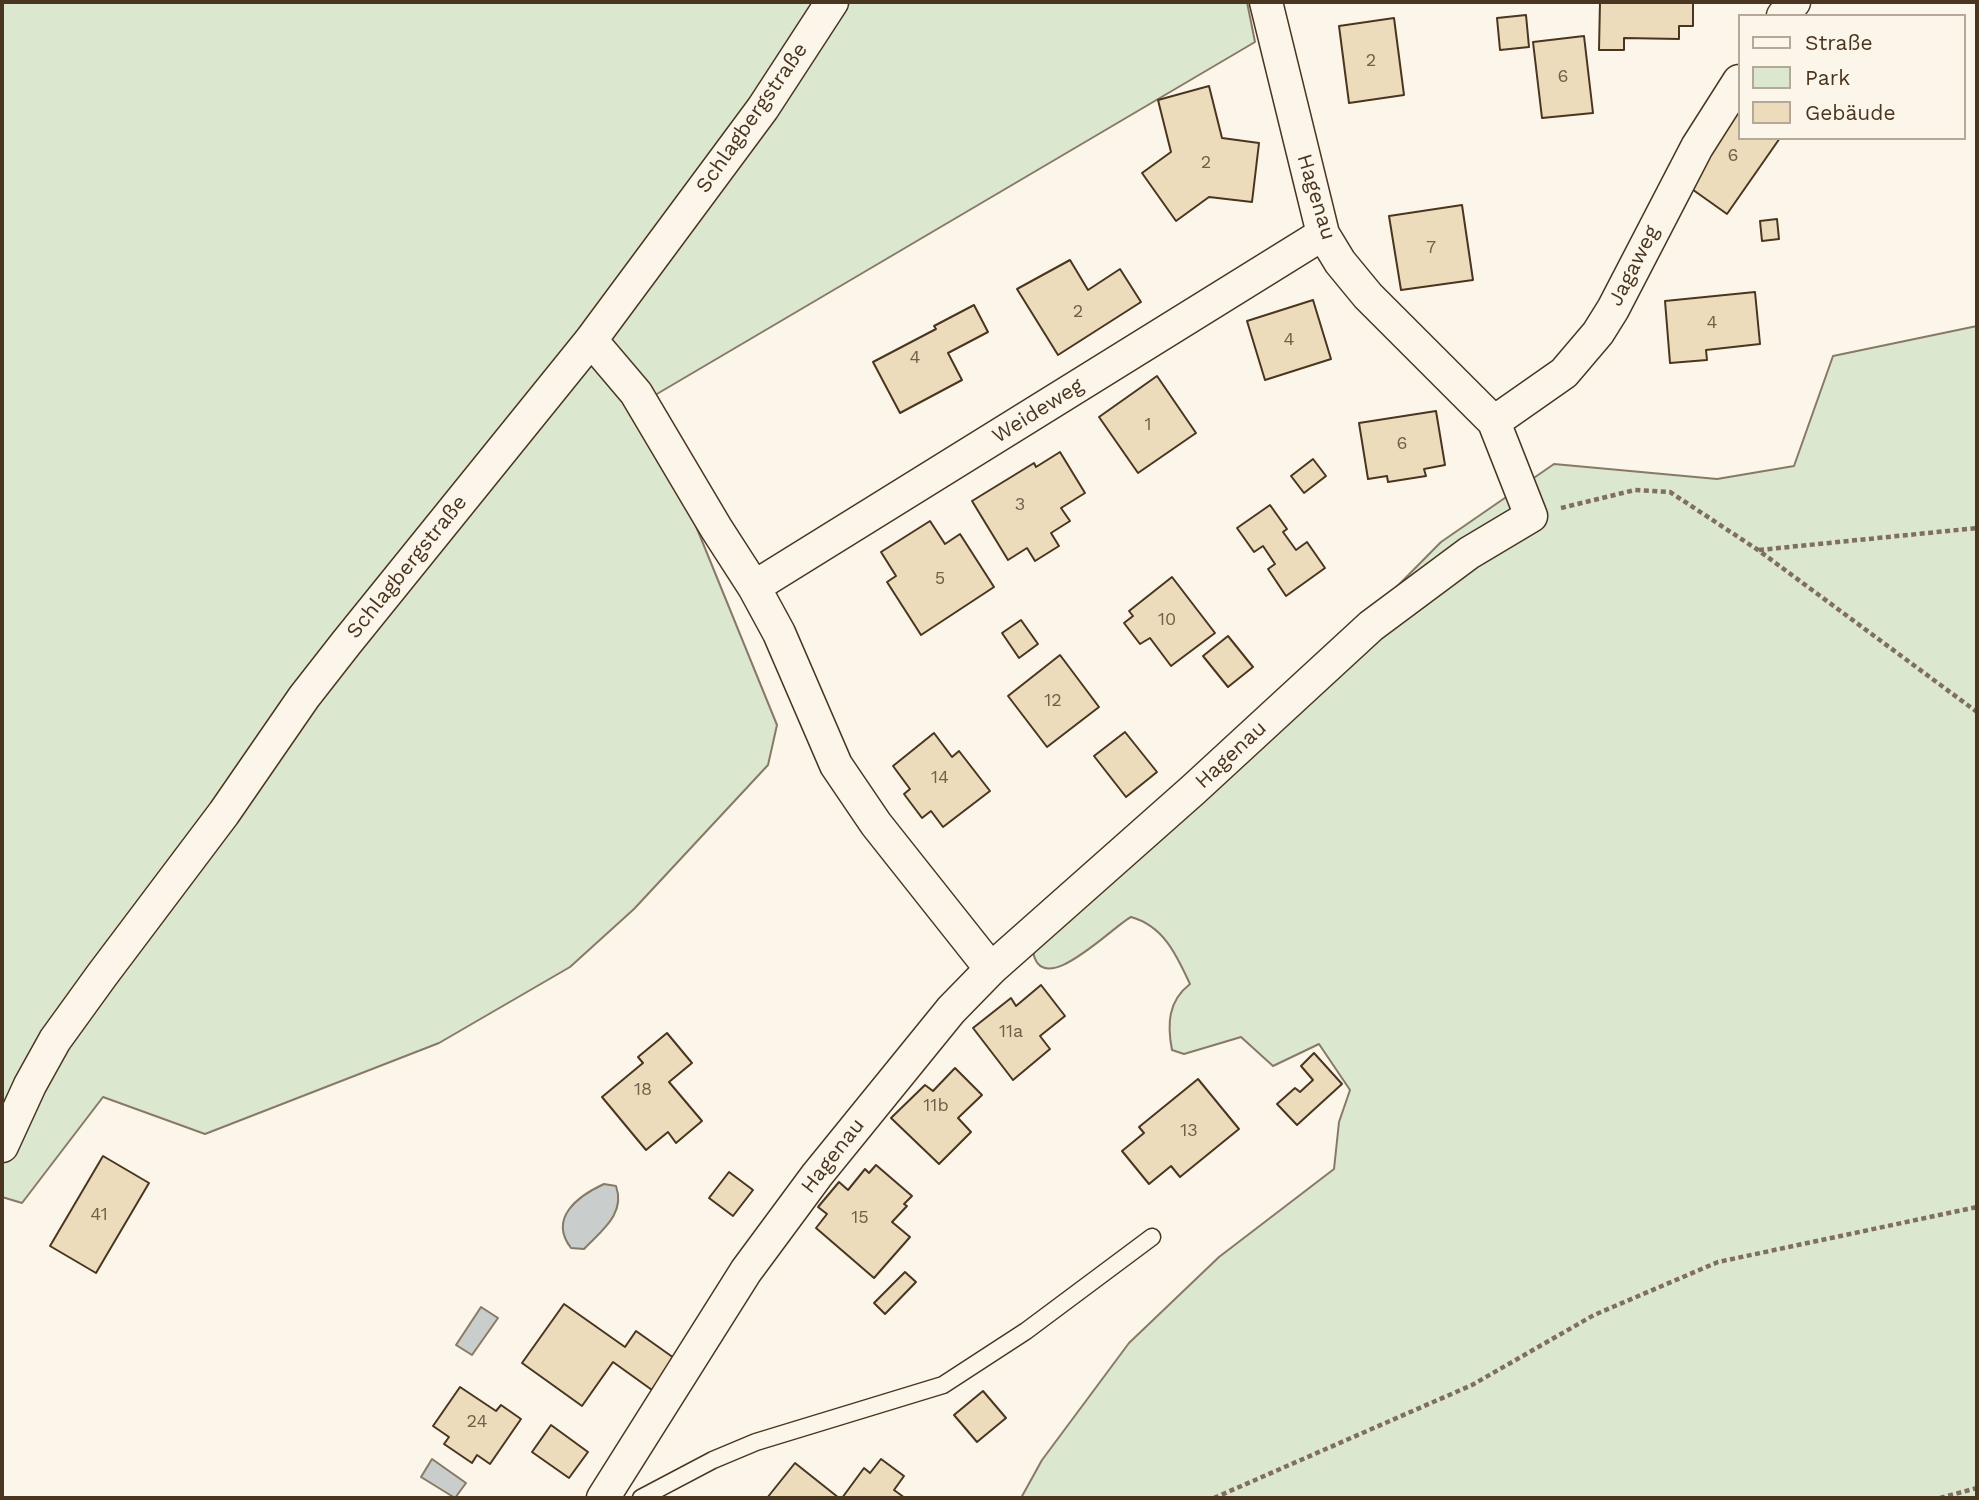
<!DOCTYPE html>
<meta charset="utf-8">
<style>
body{margin:0}
#map{position:relative;width:1979px;height:1500px;overflow:hidden;background:#fbf6e9;font-family:"Work Sans",sans-serif}
canvas{display:block}
.frame{position:absolute;inset:0;border:4px solid #4a3520;pointer-events:none}
.legend{position:absolute;left:1738px;top:14px;width:228px;height:126px;box-sizing:border-box;background:#fbf6e9;border:2px solid #b4a999;margin:0;padding:9px 12px;list-style:none;font-size:21px;color:#4a3520}
.legend li{display:flex;align-items:center;gap:14px;height:35px}
.legend b{width:35px;border:2px solid #b4a999}
</style>
<div id="map">
<canvas width="1979" height="1500"></canvas>
<div class="frame"></div>
<ul class="legend">
<li><b style="height:9px;background:#fbf6e9"></b>Straße</li>
<li><b style="height:19px;background:#dce7d0"></b>Park</li>
<li><b style="height:19px;background:#ecdcbc"></b>Gebäude</li>
</ul>
</div>
<script>
const ctx = document.querySelector('canvas').getContext('2d');
ctx.lineJoin = 'round';
function paint(path, color) {
  ctx.fillStyle = color;
  ctx.fill(path, 'evenodd');
}
function stroke(path, color, width, dash) {
  ctx.strokeStyle = color;
  ctx.lineWidth = width;
  ctx.lineCap = dash ? 'butt' : 'round';
  ctx.setLineDash(dash || []);
  ctx.stroke(path);
}
function write(font, color, halo, rows, align = 'center') {
  ctx.font = font + ' "Work Sans",sans-serif';
  ctx.lineWidth = 5;
  ctx.setLineDash([]);
  ctx.textBaseline = 'middle';
  ctx.strokeStyle = halo;
  ctx.fillStyle = color;
  for (const [text, x, y, turn = 0] of rows) {
    ctx.save();
    ctx.translate(x, y);
    ctx.rotate((+turn || 0) * Math.PI / 180);
    ctx.textAlign = isNaN(turn) ? turn : align;
    if (halo) ctx.strokeText(text, 0, 0);
    ctx.fillText(text, 0, 0);
    ctx.restore();
  }
}
const green = new Path2D(`
 M2,2H1247L1255,42L645,401L777,725L768,765L634,909L570,967L439,1043L205,1134L103,1097L22,1203L2,1197Z
 M1977,326V1498H1021L1042,1460L1129,1343L1219,1257L1334,1169L1339,1122L1350,1090L1319,1044L1273,1066L1241,1037L1184,1054L1172,1050C1167,1024 1168,1001 1190,984C1177,956 1164,926 1131,917C1113,926 1042,1001 1033,952L1103,884L1441,542L1554,464L1717,479L1794,466L1833,356Z`);
paint(green, '#dce7d0');
stroke(green, '#887966', 2);
const water = new Path2D(`
 M604,1184L616,1186C626,1214 601,1231 584,1249L571,1248C548,1218 578,1196 604,1184Z
 M481,1307L498,1318L472,1355L456,1345Z
 M432,1459L466,1483L455,1498L421,1477Z`);
paint(water, '#c9cecd');
stroke(water, '#887966', 2);
const building = new Path2D(`
 M1600,2H1693V26H1679V39L1624,38V50H1599Z
 M1526,15L1529,47L1500,50L1497,18Z
 M1394,18L1404,95L1349,103L1339,26Z
 M1584,36L1593,113L1542,118L1533,42Z
 M1209,86L1222,138L1259,143L1252,202L1209,197L1176,221L1142,173L1171,152L1158,100Z
 M1739,97V138H1780L1727,214L1689,187Z
 M1462,205L1473,280L1401,290L1389,216Z
 M1777,219L1779,239L1762,241L1760,221Z
 M1070,260L1088,290L1120,269L1141,302L1058,355L1017,289Z
 M1755,292L1760,344L1706,350L1707,360L1670,363L1665,301Z
 M1313,300L1331,359L1265,380L1247,321Z
 M974,305L988,332L948,353L962,380L900,413L873,362L936,329L934,326Z
 M1157,376L1196,433L1138,473L1099,417Z
 M1436,411L1445,465L1424,469L1426,476L1388,482L1387,476L1368,479L1359,423Z
 M1060,452L1085,493L1061,508L1070,521L1051,533L1059,546L1035,561L1027,548L1008,560L972,501L1034,463L1036,467Z
 M1313,459L1326,476L1304,493L1291,476Z
 M1270,505L1287,529L1283,532L1296,550L1307,542L1325,568L1286,596L1268,569L1275,564L1263,546L1254,552L1237,528Z
 M930,521L945,544L960,534L994,587L921,635L887,582L896,576L881,552Z
 M1172,577L1215,633L1171,666L1150,638L1140,644L1124,623L1133,616L1129,611Z
 M1021,620L1038,644L1019,658L1002,633Z
 M1228,636L1253,667L1228,687L1203,656Z
 M1060,655L1099,707L1047,747L1008,696Z
 M1125,732L1157,772L1126,797L1094,756Z
 M934,733L952,757L959,751L990,791L943,827L931,811L922,818L904,794L910,789L893,766Z
 M1041,985L1065,1016L1040,1036L1050,1049L1013,1080L973,1028L1011,998L1016,1006Z
 M667,1033L692,1063L669,1082L702,1121L676,1143L668,1132L646,1150L602,1097L643,1063L638,1057Z
 M1314,1053L1342,1084L1297,1125L1277,1104L1295,1088L1300,1092L1313,1080L1301,1066Z
 M955,1068L982,1095L958,1118L971,1132L939,1164L891,1118L925,1085L933,1091Z
 M1198,1079L1239,1129L1180,1177L1171,1166L1149,1184L1122,1151L1144,1133L1139,1127Z
 M103,1156L149,1183L96,1273L50,1246Z
 M876,1165L912,1196L904,1204L907,1206L892,1222L910,1237L874,1278L816,1228L827,1214L818,1207L839,1182L848,1190L865,1169L869,1173Z
 M729,1172L753,1190L733,1216L709,1198Z
 M905,1272L916,1282L885,1314L874,1303Z
 M564,1304L625,1347L636,1331L674,1358L652,1390L613,1362L582,1406L522,1363Z
 M460,1387L496,1411L501,1405L521,1419L490,1464L477,1455L472,1463L444,1444L449,1437L433,1426Z
 M983,1391L1006,1418L977,1442L954,1415Z
 M551,1425L588,1452L569,1478L532,1452Z
 M881,1459L904,1476L894,1490L905,1498H842L864,1468L870,1473Z
 M795,1463L839,1498H767Z`);
paint(building, '#ecdcbc');
stroke(building, '#4a3520', 2);
const service = new Path2D(`
 M641,1498L713,1460L756,1442L943,1385L1026,1331L1152,1237`);
const minor = new Path2D(`
 M1783,16L1794,2
 M591,340L636,393L716,528L754,587L779,633L836,765L876,824L991,969
 M1494,422L1564,373L1598,333L1613,309L1697,147L1739,81
 M754,587L1323,234
 M2,1146L30,1085L55,1040L102,975L224,813L304,697L347,642L591,340L763,108L832,2
 M603,1498L746,1271L817,1175L951,1010L991,969L1193,790L1371,626L1469,553L1531,516L1494,422L1368,296L1340,262L1323,234L1266,2`);
stroke(service, '#4a3520', 19);
stroke(minor, '#4a3520', 35);
stroke(new Path2D(`
 M1561,508L1635,490L1670,492L1758,550L1977,712
 M1759,550L1977,528
 M1214,1498L1472,1385L1594,1315L1718,1262L1977,1207
 M1940,1498L1977,1488`), '#7f6f5c', 4.5, [5, 3.5]);
stroke(service, '#fbf6e9', 16);
stroke(minor, '#fbf6e9', 32);
write('18px', '#725f47', null, [
 ["2",1371,61],
 ["6",1563,77],
 ["6",1733,156],
 ["2",1206,163],
 ["7",1431,248],
 ["2",1078,312],
 ["4",1712,323],
 ["4",1289,340],
 ["4",915,358],
 ["1",1148,425],
 ["6",1402,444],
 ["3",1020,505],
 ["5",940,579],
 ["10",1167,620],
 ["12",1053,701],
 ["14",940,778],
 ["11a",1011,1032],
 ["18",643,1090],
 ["11b",936,1106],
 ["13",1189,1131],
 ["41",99,1215],
 ["15",860,1218],
 ["24",477,1422]
]);
write('21px', '#4a3520', '#fbf6e9', [
 ["Schlagbergstraße",752,118,-55],
 ["Hagenau",1316,197,73],
 ["Jagaweg",1634,266,-63],
 ["Weideweg",1038,411,-32],
 ["Schlagbergstraße",407,567,-51],
 ["Hagenau",1231,755,-43],
 ["Hagenau",833,1156,-52]
]);
</script>
